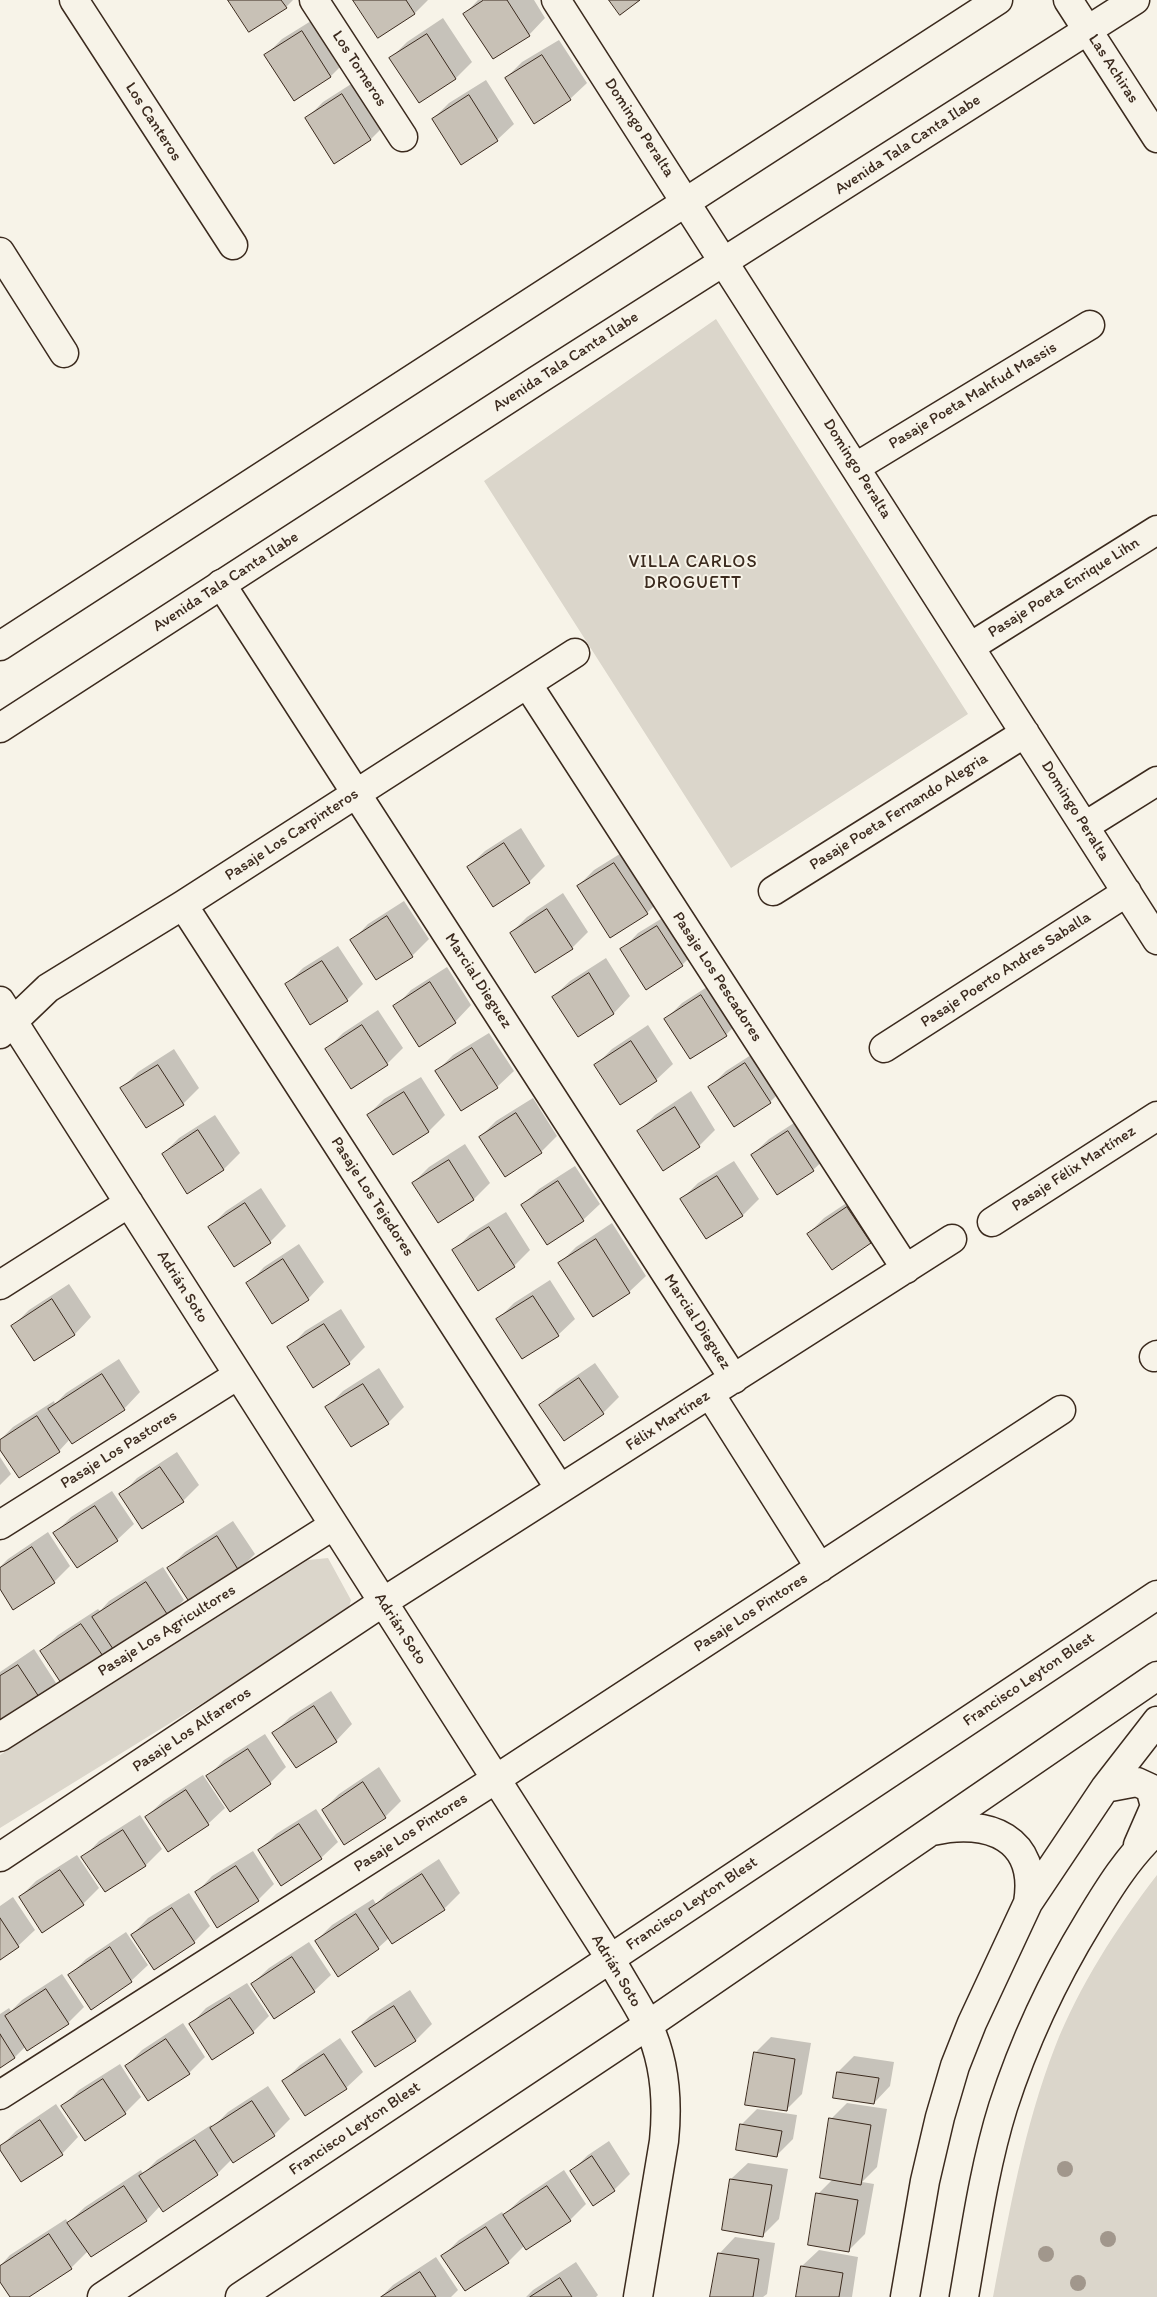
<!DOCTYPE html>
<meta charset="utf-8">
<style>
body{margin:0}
canvas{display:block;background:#f7f3e8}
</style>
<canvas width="1157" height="2297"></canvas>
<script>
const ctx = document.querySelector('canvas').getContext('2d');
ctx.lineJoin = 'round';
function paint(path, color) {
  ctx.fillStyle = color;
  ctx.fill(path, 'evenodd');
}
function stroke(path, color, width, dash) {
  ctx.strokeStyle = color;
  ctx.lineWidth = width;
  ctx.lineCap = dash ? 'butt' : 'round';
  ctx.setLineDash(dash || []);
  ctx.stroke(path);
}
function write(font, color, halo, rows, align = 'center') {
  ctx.font = font + ' Itim,sans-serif';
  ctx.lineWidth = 4;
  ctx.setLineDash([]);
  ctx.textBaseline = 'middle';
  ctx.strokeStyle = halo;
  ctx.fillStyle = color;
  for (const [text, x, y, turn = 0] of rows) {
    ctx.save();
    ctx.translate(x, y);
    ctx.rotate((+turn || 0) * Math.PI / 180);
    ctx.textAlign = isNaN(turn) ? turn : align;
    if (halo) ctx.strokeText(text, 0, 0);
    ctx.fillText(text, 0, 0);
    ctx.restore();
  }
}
paint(new Path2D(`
 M716,319L968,714L731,868L484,481Z
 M328,1558L351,1600L347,1614L0,1828V1755L308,1560Z
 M1157,1875V2297H993C1009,2213 1024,2127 1055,2047C1079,1986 1117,1927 1157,1875Z`), '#dbd6cb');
paint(new Path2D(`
 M229,0H293L286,7Z
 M355,0H428L415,13L378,36Z
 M478,0H534L545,18L529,35L493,58L465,14Z
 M319,16L347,60L331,76L294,99L266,55L282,39Z
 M443,18L472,62L456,78L419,101L391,58L407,42Z
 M559,40L587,83L570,99L506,78L522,62Z
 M359,79L387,123L371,139L335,162L307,118L323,102Z
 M486,80L514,124L497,140L433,119L449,103Z
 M521,828L545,866L529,882L468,867L485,851Z
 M631,847L663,897L647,913L578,886L594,870Z
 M563,893L588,932L572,948L511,933L527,917Z
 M404,901L429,939L412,956L377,979L352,941L368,924Z
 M674,911L698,949L682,965L622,950L638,933Z
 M338,946L363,984L347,1000L286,985L303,968Z
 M606,958L630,996L614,1013L578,1035L553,997L570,981Z
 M447,967L471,1005L455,1022L419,1045L395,1007L411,990Z
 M718,980L742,1018L726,1035L690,1058L665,1020L682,1003Z
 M378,1010L403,1048L387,1064L327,1049L343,1033Z
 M648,1025L673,1064L656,1080L620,1103L596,1065L612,1049Z
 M489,1033L514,1071L497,1087L462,1110L437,1071L453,1055Z
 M762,1048L786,1086L770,1102L710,1087L726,1071Z
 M174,1049L199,1088L183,1104L122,1088L138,1072Z
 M421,1077L445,1115L429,1131L393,1154L368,1115L384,1099Z
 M691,1091L715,1130L699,1146L639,1131L655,1115Z
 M533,1098L557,1136L541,1152L480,1137L496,1121Z
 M215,1115L240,1153L224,1169L187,1192L163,1154L179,1138Z
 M805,1116L830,1154L813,1170L752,1155L769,1139Z
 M465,1144L490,1183L474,1199L438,1221L413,1183L429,1167Z
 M734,1161L759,1199L743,1215L706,1238L682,1199L698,1183Z
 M575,1166L600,1204L583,1220L523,1205L539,1189Z
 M261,1188L286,1226L270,1242L210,1227L226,1211Z
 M863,1192L886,1226L870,1242L808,1234L824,1218Z
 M506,1212L530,1250L514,1266L454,1251L470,1234Z
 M612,1223L646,1276L629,1292L560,1263L576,1247Z
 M299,1244L324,1282L308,1299L248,1284L264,1267Z
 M550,1280L575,1319L558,1335L522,1357L498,1319L514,1303Z
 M69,1284L91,1317L75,1334L34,1359L13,1326L29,1310Z
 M341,1309L365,1347L349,1363L289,1348L305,1331Z
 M119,1359L140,1392L124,1409L70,1439L59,1451L0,1448V1440L13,1427L54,1401L55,1404L66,1393Z
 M595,1363L619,1397L603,1413L541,1405L557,1389Z
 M379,1368L404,1407L388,1423L327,1407L343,1391Z
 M177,1452L199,1485L183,1501L121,1495L137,1478Z
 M0,1457L11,1474L0,1485Z
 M112,1491L134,1524L117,1540L77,1566L55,1533L71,1517Z
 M233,1521L255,1554L239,1570L169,1568L185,1552Z
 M48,1532L70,1566L54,1582L0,1587V1567L8,1559Z
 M163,1567L184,1600L168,1616L114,1648L104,1658L41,1651L58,1635L98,1609L100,1611L109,1601Z
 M34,1649L56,1683L40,1699L0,1725V1672Z
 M331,1691L352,1724L336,1741L274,1733L290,1717Z
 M265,1734L286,1767L270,1783L208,1776L224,1760Z
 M379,1767L401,1801L385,1817L323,1810L339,1794Z
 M203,1775L225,1808L208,1824L146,1817L163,1801Z
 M316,1809L338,1842L321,1858L281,1884L259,1851L276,1834Z
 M140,1815L162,1849L146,1865L105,1891L83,1858L99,1841Z
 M253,1851L274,1884L258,1900L196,1893L212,1876Z
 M77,1855L99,1888L83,1904L20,1897L36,1881Z
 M439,1859L460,1893L444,1909L389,1938L378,1948L316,1941L332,1925L373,1899L376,1904L387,1893Z
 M189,1893L210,1926L194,1942L132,1935L148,1918Z
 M13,1897L35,1930L18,1946L0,1958V1906Z
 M126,1932L148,1965L131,1981L70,1975L86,1959Z
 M309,1942L331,1975L314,1991L252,1984L269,1968Z
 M62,1974L84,2007L68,2023L26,2046L15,2057L0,2067V2014L9,2008L11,2011L22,2000Z
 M247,1983L269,2016L253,2032L190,2025L206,2008Z
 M410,1990L432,2024L416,2040L376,2065L354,2032L370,2016Z
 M183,2023L205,2057L189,2073L126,2066L142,2050Z
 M771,2037L811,2043L802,2094L786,2110L755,2053Z
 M340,2038L363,2072L346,2088L284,2081L300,2065Z
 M854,2056L894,2062L890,2086L874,2103L838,2072Z
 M120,2064L141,2097L125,2113L63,2106L79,2090Z
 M268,2086L290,2119L274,2135L232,2159L217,2174L160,2206L147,2220L91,2256L88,2251L71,2268L27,2297H11L0,2280V2266L10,2255L66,2219L68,2223L85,2207L141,2170L143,2174L157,2160L211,2125L213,2127L228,2112Z
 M847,2103L887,2109L877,2167L862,2182L874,2184L865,2234L849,2250L818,2194L833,2179L831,2119Z
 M56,2104L78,2137L62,2154L22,2180L0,2147L16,2131Z
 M757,2109L797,2115L793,2139L777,2155L741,2125Z
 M609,2141L630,2174L614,2190L572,2171L588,2155Z
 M748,2163L788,2169L779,2219L763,2235L724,2229L731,2179Z
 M564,2170L586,2204L570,2220L525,2245L508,2262L465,2289L443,2256L459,2240L502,2212L504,2215L521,2199Z
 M735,2237L775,2243L767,2294L763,2297H712L719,2254Z
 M819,2250L858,2257L852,2297H798L802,2266Z
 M436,2257L458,2290L451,2297H381L393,2285Z
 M576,2262L598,2295L596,2297H526L533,2290Z`), '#0003');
const building = new Path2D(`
 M228,0H281L287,8L249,32Z
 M353,0H406L415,14L378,38Z
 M484,0H507L530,36L493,59L463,14Z
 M609,0H640L620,15Z
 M302,31L331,77L294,101L264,55Z
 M427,34L456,79L419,103L389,58Z
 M542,55L571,100L534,124L505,78Z
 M342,94L371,140L334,164L305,118Z
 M469,95L498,141L461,165L432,119Z
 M504,843L530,883L493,907L467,867Z
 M614,863L648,914L610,938L577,886Z
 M547,909L573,949L535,973L510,933Z
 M387,916L413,957L376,980L350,940Z
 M657,926L683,966L646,990L620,949Z
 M322,961L348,1001L310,1025L285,984Z
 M589,973L614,1014L578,1037L552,997Z
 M430,982L456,1023L419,1047L393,1006Z
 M701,995L727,1036L690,1059L664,1019Z
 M362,1025L388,1065L351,1089L325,1049Z
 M631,1041L657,1081L620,1105L594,1065Z
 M472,1048L498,1088L461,1111L435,1071Z
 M745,1063L771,1103L734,1127L708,1087Z
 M158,1065L184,1105L146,1128L120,1088Z
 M404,1092L429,1132L393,1155L367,1115Z
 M675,1107L700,1147L663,1171L637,1131Z
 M516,1113L542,1153L505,1177L479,1137Z
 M198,1130L224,1170L187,1194L162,1154Z
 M788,1131L814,1171L777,1195L751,1155Z
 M449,1160L474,1200L438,1223L412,1183Z
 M717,1176L743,1216L706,1239L680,1199Z
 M558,1181L584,1221L547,1245L521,1205Z
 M245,1203L271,1243L234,1267L208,1227Z
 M847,1207L871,1243L832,1270L807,1234Z
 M489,1227L515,1267L478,1291L452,1250Z
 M596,1239L630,1293L593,1317L558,1263Z
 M283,1259L309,1300L272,1324L246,1283Z
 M533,1296L559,1336L522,1359L496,1319Z
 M52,1299L75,1335L34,1361L11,1326Z
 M324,1324L350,1364L313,1388L287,1347Z
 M102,1374L125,1410L72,1444L48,1409Z
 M579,1378L604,1414L564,1441L539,1405Z
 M363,1384L389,1424L351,1447L325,1407Z
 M37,1416L60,1452L19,1478L0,1450V1440Z
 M160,1467L184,1502L142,1529L119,1494Z
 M95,1506L118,1541L77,1568L53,1533Z
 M217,1536L239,1571L190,1603L167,1568Z
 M32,1547L55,1583L13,1610L0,1589V1568Z
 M146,1582L169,1617L115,1652L92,1617Z
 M81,1624L105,1659L63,1686L40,1651Z
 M18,1665L41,1700L0,1726V1676Z
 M314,1706L337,1742L296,1768L272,1733Z
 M248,1749L271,1784L230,1812L206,1776Z
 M363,1782L386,1818L344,1845L322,1810Z
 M186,1790L209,1825L168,1852L145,1817Z
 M299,1824L322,1859L281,1886L258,1850Z
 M123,1830L146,1866L105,1892L81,1857Z
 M236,1866L259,1901L217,1928L195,1892Z
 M60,1870L84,1905L42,1933L19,1897Z
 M422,1874L445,1910L392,1944L369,1909Z
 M172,1908L195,1943L154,1970L131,1935Z
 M356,1914L379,1949L338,1977L315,1941Z
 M0,1918L19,1947L0,1960Z
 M110,1947L132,1982L91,2010L68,1975Z
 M292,1957L315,1992L274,2019L251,1984Z
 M46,1989L69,2024L27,2051L5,2016Z
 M230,1998L254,2033L212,2060L189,2024Z
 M394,2006L416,2041L375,2067L352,2032Z
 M0,2034L15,2058L0,2068Z
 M166,2039L190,2074L148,2101L125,2066Z
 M754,2052L795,2059L787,2111L745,2105Z
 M324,2054L347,2089L305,2116L282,2081Z
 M837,2072L879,2078L874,2104L833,2098Z
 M103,2079L126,2114L85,2141L61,2106Z
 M252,2101L275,2136L233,2163L210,2128Z
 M829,2118L871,2125L861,2185L820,2178Z
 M40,2120L63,2155L21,2182L0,2150V2146Z
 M740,2124L782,2131L777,2157L736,2150Z
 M195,2140L218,2175L163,2212L139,2176Z
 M592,2156L615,2191L593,2206L570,2171Z
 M730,2179L772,2185L763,2237L722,2230Z
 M124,2186L147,2221L91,2257L67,2223Z
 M547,2186L571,2221L526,2250L503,2215Z
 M816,2193L858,2200L849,2252L808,2245Z
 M486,2227L509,2263L465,2291L441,2256Z
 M49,2234L72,2269L29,2297H10L0,2282V2266Z
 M718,2253L759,2259L753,2297H710Z
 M801,2266L843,2273L839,2297H796Z
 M420,2272L436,2297H381Z
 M560,2278L572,2297H530Z`);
paint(building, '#c8c1b6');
stroke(building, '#3b2a1e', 1);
const street = new Path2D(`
 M74,0L233,245
 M314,0L403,137
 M556,0L1157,940
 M1068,0L1157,138
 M0,252L64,353
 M856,467L1090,325
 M221,584L734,1379
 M970,647L1157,530
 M528,685L906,1269
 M1085,826L1157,781
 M773,891L1025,733
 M183,905L560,1489
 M0,1001L610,1958C622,1981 637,2002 648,2025C665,2061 668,2102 664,2141L638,2297
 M0,1034L48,988L183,905L575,653
 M884,1048L1127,892
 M992,1222L1157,1116
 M0,1285L129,1203
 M1154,1357L1157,1355
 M710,1394L820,1568
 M0,1525L238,1375
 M0,1737L334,1525
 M1105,1788L1137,1782L1150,1788L1155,1806L1138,1845
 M933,1831C988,1818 1039,1838 1028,1903
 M0,1857L383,1602L952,1239
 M0,2095L496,1779L1061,1410
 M102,2297L1157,1595
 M240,2297L648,2025L1157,1676
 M905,2297L925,2181L940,2117L955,2066L972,2023L1028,1903L1105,1788L1157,1721
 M964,2297C975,2234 984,2168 1003,2107C1024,2042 1053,1980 1089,1921C1109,1888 1128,1857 1157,1830`);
const secondary = new Path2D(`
 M0,646L998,0
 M0,728L536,381L1135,0`);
stroke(street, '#3b2a1e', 31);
stroke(secondary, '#3b2a1e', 31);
stroke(street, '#f7f3e8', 28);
stroke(secondary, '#f7f3e8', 28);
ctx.fillStyle = '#a1978c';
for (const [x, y] of [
 [1065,2169],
 [1108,2239],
 [1046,2254],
 [1078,2283]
]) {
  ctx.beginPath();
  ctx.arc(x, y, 8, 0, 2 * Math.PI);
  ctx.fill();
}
write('16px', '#3b2a1e', '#f7f3e8', [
 ["Los Torneros",359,69,57],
 ["Las Achiras",1113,69,57],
 ["Los Canteros",153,122,57],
 ["Domingo Peralta",639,128,57],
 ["Avenida Tala Canta Ilabe",908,145,-33],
 ["Avenida Tala Canta Ilabe",566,362,-33],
 ["Pasaje Poeta Mahfud Massis",973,396,-31],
 ["Domingo Peralta",857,469,58],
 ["Avenida Tala Canta Ilabe",226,582,-33],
 ["Pasaje Poeta Enrique Lihn",1064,588,-32],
 ["Domingo Peralta",1075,811,58],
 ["Pasaje Poeta Fernando Alegria",899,812,-32],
 ["Pasaje Los Carpinteros",292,835,-33],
 ["Pasaje Poerto Andres Saballa",1006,970,-33],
 ["Pasaje Los Pescadores",717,977,57],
 ["Marcial Dieguez",478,981,57],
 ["Pasaje Félix Martínez",1074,1169,-33],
 ["Pasaje Los Tejedores",372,1197,57],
 ["Adrián Soto",182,1287,58],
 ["Marcial Dieguez",697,1322,57],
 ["Félix Martínez",668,1421,-33],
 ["Pasaje Los Pastores",119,1450,-32],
 ["Pasaje Los Pintores",751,1613,-33],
 ["Adrián Soto",400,1629,57],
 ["Pasaje Los Agricultores",167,1631,-32],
 ["Francisco Leyton Blest",1029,1680,-34],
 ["Pasaje Los Alfareros",192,1730,-34],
 ["Pasaje Los Pintores",411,1833,-33],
 ["Francisco Leyton Blest",692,1904,-34],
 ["Adrián Soto",616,1971,59],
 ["Francisco Leyton Blest",355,2129,-34]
]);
ctx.letterSpacing = '1px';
write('18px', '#3b2a1e', '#f7f3e8', [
 ["VILLA CARLOS",693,562],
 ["DROGUETT",693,583]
]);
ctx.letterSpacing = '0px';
</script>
